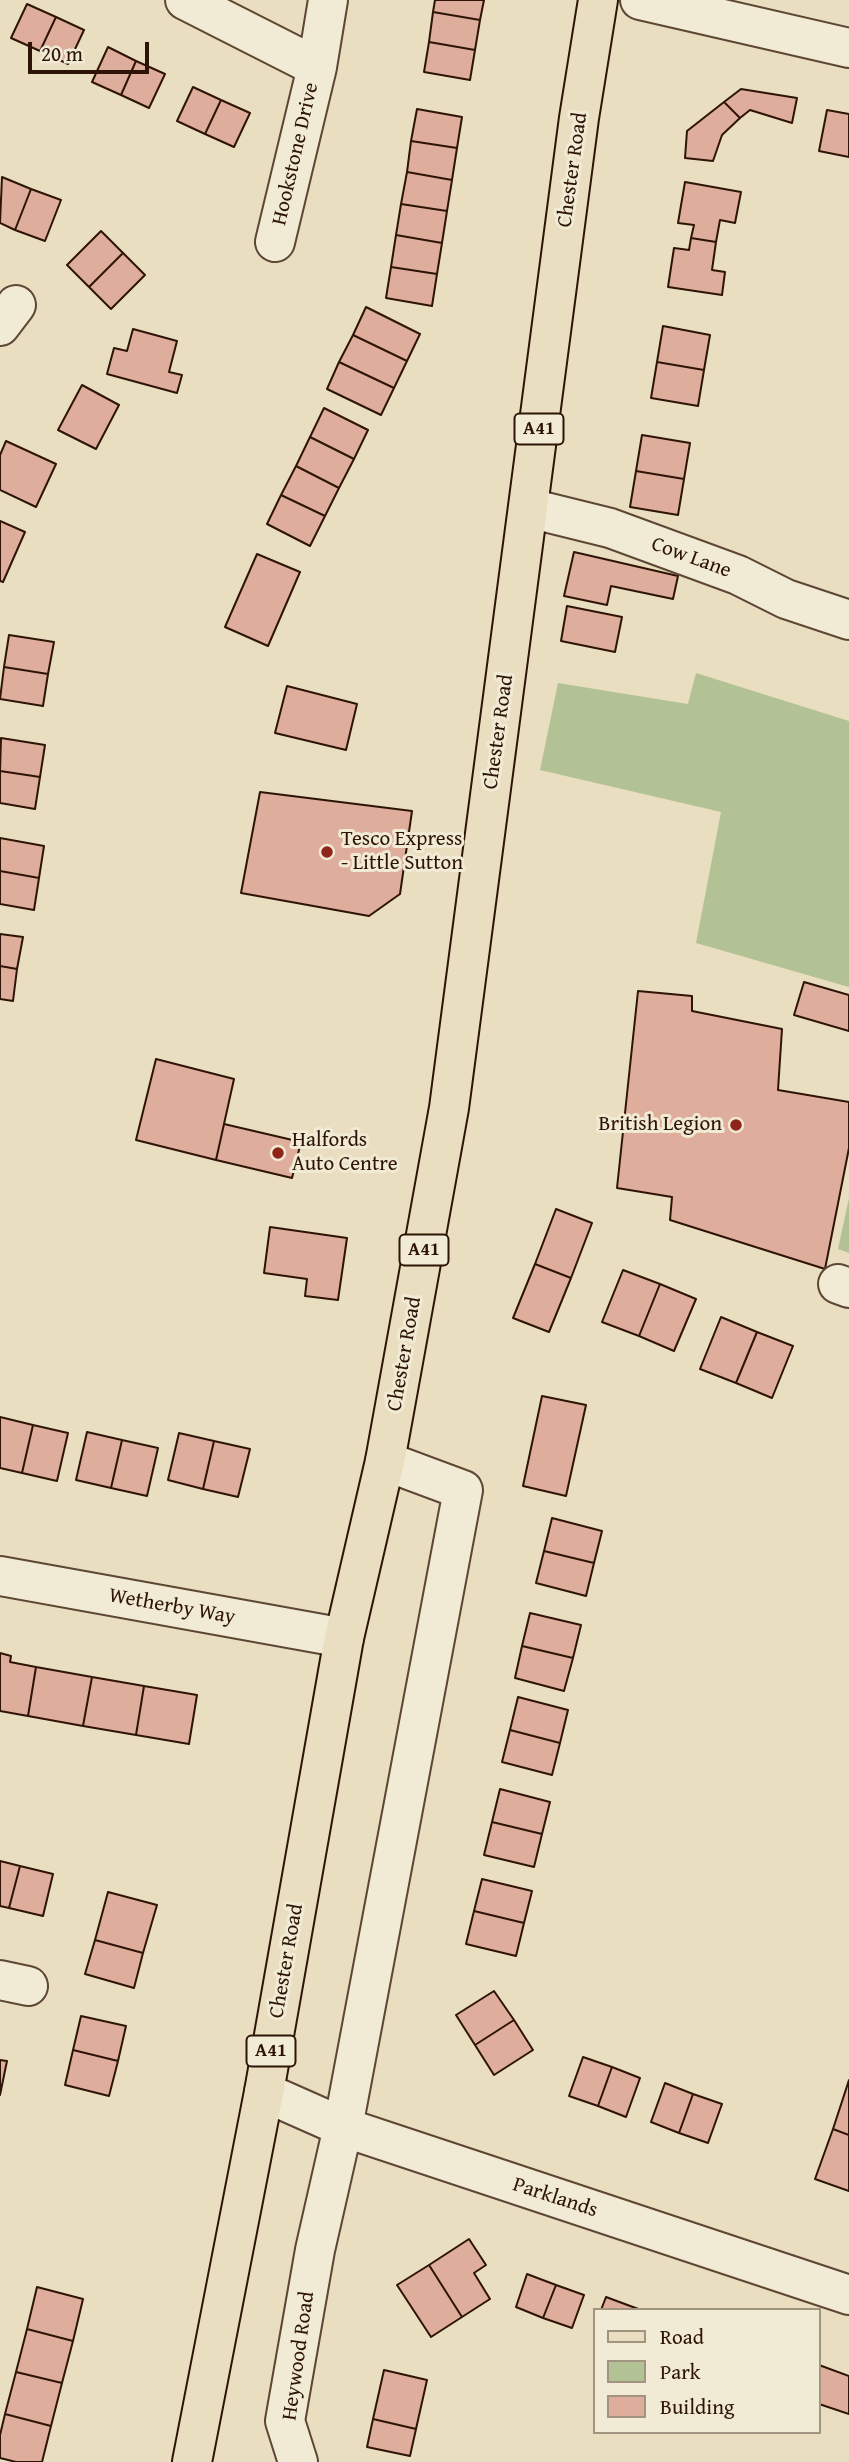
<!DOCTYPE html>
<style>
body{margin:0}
#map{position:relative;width:849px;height:2462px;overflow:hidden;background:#e9debf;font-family:"Gentium Book Plus",serif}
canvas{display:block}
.legend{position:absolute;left:593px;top:2308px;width:228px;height:126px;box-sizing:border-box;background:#f1ead5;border:2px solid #a39482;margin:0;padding:9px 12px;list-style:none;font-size:21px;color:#2e1406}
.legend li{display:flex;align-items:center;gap:14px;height:35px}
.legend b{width:35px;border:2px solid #a39482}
.scale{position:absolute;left:28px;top:42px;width:121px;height:32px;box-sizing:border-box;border:4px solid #2e1406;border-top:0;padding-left:9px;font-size:21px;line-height:24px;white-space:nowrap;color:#2e1406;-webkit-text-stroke:5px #f1ead5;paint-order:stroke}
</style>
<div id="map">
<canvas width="849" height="2462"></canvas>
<ul class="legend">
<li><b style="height:9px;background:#e9debf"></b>Road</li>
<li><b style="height:19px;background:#b3c295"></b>Park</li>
<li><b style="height:19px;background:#dead9b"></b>Building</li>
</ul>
<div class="scale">20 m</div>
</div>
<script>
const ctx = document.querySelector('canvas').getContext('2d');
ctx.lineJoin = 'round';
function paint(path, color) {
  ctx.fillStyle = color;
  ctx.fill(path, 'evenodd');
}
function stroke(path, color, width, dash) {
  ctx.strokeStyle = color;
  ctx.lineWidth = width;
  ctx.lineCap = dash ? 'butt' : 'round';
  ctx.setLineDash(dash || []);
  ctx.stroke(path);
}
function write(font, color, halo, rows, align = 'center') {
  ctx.font = font + ' "Gentium Book Plus",serif';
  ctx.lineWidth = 6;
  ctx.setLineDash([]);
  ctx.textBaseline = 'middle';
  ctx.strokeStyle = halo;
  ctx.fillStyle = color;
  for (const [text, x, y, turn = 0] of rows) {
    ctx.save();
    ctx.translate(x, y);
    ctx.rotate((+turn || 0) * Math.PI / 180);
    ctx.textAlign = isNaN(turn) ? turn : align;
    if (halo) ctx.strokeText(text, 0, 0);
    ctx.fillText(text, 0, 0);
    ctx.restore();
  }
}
paint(new Path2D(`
 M696,673L849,721V987L696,943L721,812L540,770L558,683L688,704Z
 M849,1198V1253L838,1249Z`), '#b3c295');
const building = new Path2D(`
 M435,0H484L480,20L433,12Z
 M27,4L56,17L40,51L11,38Z
 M433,12L480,20L475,50L429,42Z
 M56,17L84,30L68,64L40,51Z
 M429,42L475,50L470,80L424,72Z
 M108,47L136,61L121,95L92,82Z
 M136,61L165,74L149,108L121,95Z
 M193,87L221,100L205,134L177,121Z
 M741,89L797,98L792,123L750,110L740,118L724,102Z
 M221,100L250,113L234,147L205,134Z
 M724,102L740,118L722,135L713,161L685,158L687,131Z
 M417,109L462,117L457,148L411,141Z
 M827,110L849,114V157L819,151Z
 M411,141L457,148L452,180L407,172Z
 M407,172L452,180L447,211L401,204Z
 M2,177L31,189L15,230L0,223Z
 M685,182L741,192L735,223L720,220L716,242L691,238L694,225L678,223Z
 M31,189L61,200L45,241L15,230Z
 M401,204L447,211L442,243L396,235Z
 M101,231L123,253L89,287L67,265Z
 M396,235L442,243L437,274L391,267Z
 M691,238L716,242L712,270L725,272L722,295L668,287L674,248L689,250Z
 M123,253L145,275L111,309L89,287Z
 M391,267L437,274L432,306L386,298Z
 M366,307L420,334L407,361L353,335Z
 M663,326L710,335L704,370L657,362Z
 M133,329L177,341L169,372L182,375L177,393L107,374L114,348L127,351Z
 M353,335L407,361L394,388L339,362Z
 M339,362L394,388L381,415L327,389Z
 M657,362L704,370L698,406L651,398Z
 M82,385L119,405L96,449L58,430Z
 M324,408L368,430L354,459L310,437Z
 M642,435L690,443L684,479L636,471Z
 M310,437L354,459L339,488L296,466Z
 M6,441L56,464L36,507L0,490V455Z
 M296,466L339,488L325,516L281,495Z
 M636,471L684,479L678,515L630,507Z
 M281,495L325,516L310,546L267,524Z
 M0,521L25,532L3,582L0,581Z
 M574,552L678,576L673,599L611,586L607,605L564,596Z
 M257,554L300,572L268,646L225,627Z
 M567,606L622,617L615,652L561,641Z
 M9,635L54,642L48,674L4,667Z
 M4,667L48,674L43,706L0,699Z
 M287,686L357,704L346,750L275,733Z
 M1,738L45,745L40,777L0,771Z
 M0,771L40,777L35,809L0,803Z
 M260,792L412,811L400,894L369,916L241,893Z
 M0,838L44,846L39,878L0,871Z
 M0,871L39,878L34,910L0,904Z
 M0,934L23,937L17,969L0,966Z
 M0,966L17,969L13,1001L0,999Z
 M804,982L849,995V1031L794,1015Z
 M638,991L692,996V1011L782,1029L778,1090L849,1102V1148L825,1269L670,1220L672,1197L617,1188Z
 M156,1059L234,1079L216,1160L136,1140Z
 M224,1124L301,1142L292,1178L216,1160Z
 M556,1209L592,1223L571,1278L535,1264Z
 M270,1227L347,1238L338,1300L305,1296L307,1279L264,1273Z
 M535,1264L571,1278L549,1332L513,1318Z
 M623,1270L660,1284L639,1336L602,1322Z
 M660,1284L696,1299L674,1351L639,1336Z
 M721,1317L757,1332L736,1383L700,1369Z
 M757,1332L793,1346L772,1398L736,1383Z
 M542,1396L586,1405L566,1496L523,1486Z
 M0,1417L33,1425L22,1473L0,1468Z
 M33,1425L68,1433L57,1481L22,1473Z
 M87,1432L122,1440L111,1488L76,1480Z
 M179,1433L214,1441L203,1489L168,1480Z
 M122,1440L158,1448L147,1496L111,1488Z
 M214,1441L250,1449L238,1497L203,1489Z
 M552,1518L602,1531L594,1563L544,1551Z
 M544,1551L594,1563L586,1596L536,1583Z
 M530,1613L581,1625L573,1658L522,1646Z
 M522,1646L573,1658L564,1691L515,1678Z
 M0,1653L11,1656L10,1662L36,1667L28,1716L0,1711Z
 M36,1667L92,1677L83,1726L28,1716Z
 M92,1677L144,1686L136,1735L83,1726Z
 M144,1686L197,1695L189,1744L136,1735Z
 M518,1697L568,1710L560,1743L510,1730Z
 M510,1730L560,1743L552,1775L502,1762Z
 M500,1789L550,1802L542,1834L492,1822Z
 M492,1822L542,1834L534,1867L484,1855Z
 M0,1861L20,1866L9,1908L0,1906Z
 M20,1866L53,1874L43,1916L9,1908Z
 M482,1879L532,1891L524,1923L474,1911Z
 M108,1892L157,1905L143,1953L95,1940Z
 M474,1911L524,1923L516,1956L466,1944Z
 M95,1940L143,1953L134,1988L85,1974Z
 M494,1991L514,2020L475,2045L456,2015Z
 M81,2016L126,2026L118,2061L73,2050Z
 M514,2020L533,2050L494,2075L475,2045Z
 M73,2050L118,2061L109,2096L65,2085Z
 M583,2057L612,2067L598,2106L569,2096Z
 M0,2060L7,2061L0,2095Z
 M612,2067L640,2078L626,2117L598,2106Z
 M849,2080V2135L833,2129Z
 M665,2083L693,2094L679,2133L651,2122Z
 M693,2094L722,2104L708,2143L679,2133Z
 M833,2129L849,2135V2191L815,2179Z
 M469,2239L486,2265L474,2273L490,2299L462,2317L429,2265Z
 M429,2265L462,2317L431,2337L397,2285Z
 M527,2274L556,2285L543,2318L516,2307Z
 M556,2285L584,2295L572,2328L543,2318Z
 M37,2287L83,2299L73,2341L27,2329Z
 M606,2297L641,2310H601Z
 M27,2329L73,2341L62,2383L16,2372Z
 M819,2365L849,2376V2414L819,2404Z
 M384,2370L427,2380L416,2429L373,2419Z
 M16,2372L62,2383L51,2426L5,2414Z
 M5,2414L51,2426L42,2462H16L0,2458V2435Z
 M373,2419L416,2429L410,2456L367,2447Z`);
paint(building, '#dead9b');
stroke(building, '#2e1406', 2);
const minor = new Path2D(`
 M185,0L317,67L275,242
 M640,0L849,48
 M317,67L328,0
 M0,326L16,305
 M529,508L610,528L738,575L786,599L849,620
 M838,1284L849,1288
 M0,1576L344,1638
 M0,1980L28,1986
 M264,2092L343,2127L849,2295
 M298,2462L285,2421L315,2250L343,2127L463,1490L385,1461`);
const major = new Path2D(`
 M192,2462L264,2092L344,1638L385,1461L449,1108L579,118L598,0`);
stroke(minor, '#5d4634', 42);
stroke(major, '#2e1406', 42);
stroke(minor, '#f1ead5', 38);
stroke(major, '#e9debf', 38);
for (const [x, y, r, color] of [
 [327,852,7,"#8f2418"],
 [736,1125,7,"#8f2418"],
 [278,1153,7,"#8f2418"]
]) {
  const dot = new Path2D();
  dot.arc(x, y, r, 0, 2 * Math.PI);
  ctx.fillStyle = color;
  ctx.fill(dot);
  stroke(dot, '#f1ead5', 2.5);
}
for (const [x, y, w] of [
 [539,429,49],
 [424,1250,49],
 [271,2051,49]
]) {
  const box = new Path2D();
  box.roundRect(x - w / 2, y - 15.5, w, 31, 5);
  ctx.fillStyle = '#f1ead5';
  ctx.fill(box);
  stroke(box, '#2e1406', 2);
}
write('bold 19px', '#2e1406', null, [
 ["A41",539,429],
 ["A41",424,1250],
 ["A41",271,2051]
]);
write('21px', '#2e1406', '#f1ead5', [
 ["Hookstone Drive",296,154,-77],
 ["Chester Road",573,170,-82],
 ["Cow Lane",691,558,20],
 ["Chester Road",499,732,-82],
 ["Chester Road",405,1354,-80],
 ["Wetherby Way",172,1607,10],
 ["Chester Road",287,1961,-80],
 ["Parklands",555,2198,18],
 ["Heywood Road",299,2356,-82]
]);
write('21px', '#2e1406', '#f1ead5', [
 ["Tesco Express",341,840],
 ["- Little Sutton",341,864],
 ["British Legion",722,1125,"right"],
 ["Halfords",292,1141],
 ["Auto Centre",292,1165]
], 'left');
</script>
